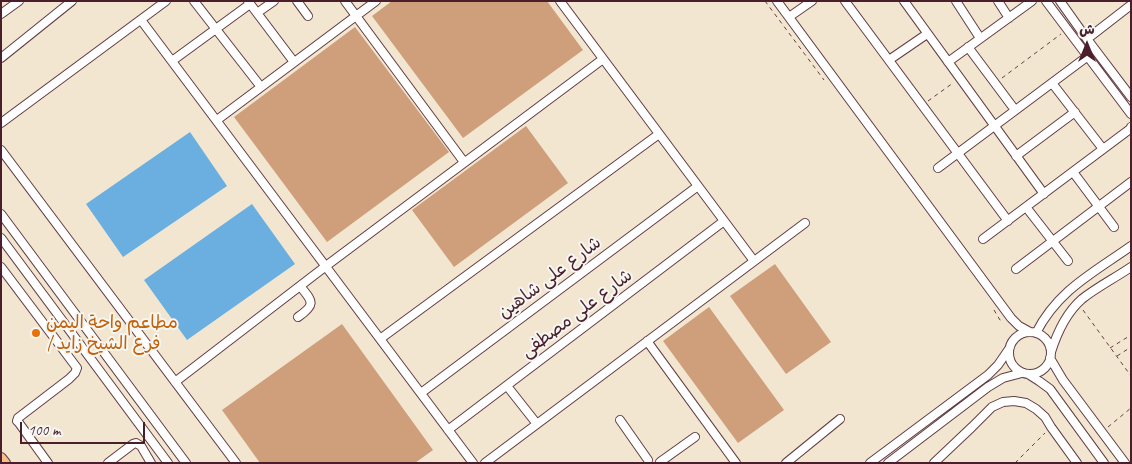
<!DOCTYPE html>
<meta charset="utf-8">
<style>
body{margin:0}
#map{position:relative;width:1132px;height:464px;overflow:hidden;background:#f2e6d1;font-family:Caveat,"Playpen Sans Arabic",sans-serif}
canvas{display:block}
.frame{position:absolute;inset:0;border:2px solid #4a1f2b;pointer-events:none}
.north{position:absolute;left:1062px;top:20px;width:50px;height:50px;-webkit-text-stroke:4px #f6f6f2;paint-order:stroke;rotate:0deg;font-size:14px;font-weight:700;line-height:20px;text-align:center;color:#4a1f2b}
.north::after{content:'';display:block;margin:auto;width:18px;height:22px;background:#4a1f2b;clip-path:polygon(50% 0,100% 100%,50% 72%,0 100%)}
.scale{position:absolute;left:20px;top:422px;width:125px;height:22px;box-sizing:border-box;border:2px solid #4a1f2b;border-top:0;padding-left:6px;font-size:15px;line-height:18px;white-space:nowrap;color:#4a1f2b;-webkit-text-stroke:4px #f6f6f2;paint-order:stroke}
</style>
<div id="map">
<canvas width="1132" height="464"></canvas>
<div class="frame"></div>
<div class="north">ش</div>
<div class="scale">100 m</div>
</div>
<script>
const ctx = document.querySelector('canvas').getContext('2d');
ctx.lineJoin = 'round';
function paint(path, color) {
  ctx.fillStyle = color;
  ctx.fill(path, 'evenodd');
}
function stroke(path, color, width, dash) {
  ctx.strokeStyle = color;
  ctx.lineWidth = width;
  ctx.lineCap = dash ? 'butt' : 'round';
  ctx.setLineDash(dash || []);
  ctx.stroke(path);
}
function write(font, color, halo, rows, align = 'center') {
  ctx.font = font + ' Caveat,"Playpen Sans Arabic",sans-serif';
  ctx.lineWidth = 4;
  ctx.setLineDash([]);
  ctx.textBaseline = 'middle';
  ctx.strokeStyle = halo;
  ctx.fillStyle = color;
  for (const [text, x, y, turn = 0] of rows) {
    ctx.save();
    ctx.translate(x, y);
    ctx.rotate((+turn || 0) * Math.PI / 180);
    ctx.textAlign = isNaN(turn) ? turn : align;
    if (halo) ctx.strokeText(text, 0, 0);
    ctx.fillText(text, 0, 0);
    ctx.restore();
  }
}
paint(new Path2D(`
 M190,132L227,186L123,257L86,204Z
 M252,204L295,264L187,340L144,280Z`), '#6aafe0');
paint(new Path2D(`
 M392,1H547L583,50L463,138L372,16Z
 M355,27L449,152L327,242L234,117Z
 M526,126L568,183L454,267L412,210Z
 M775,264L831,342L786,374L730,296Z
 M709,307L784,410L738,443L663,341Z
 M342,324L433,450L415,463H260L222,410Z`), '#cf9e7b');
const minor = new Path2D(`
 M194,1L261,87
 M248,1L294,62
 M297,1L308,16
 M345,1L464,162
 M560,1L754,261
 M777,1L1011,318L1019,326L1030,332
 M845,1L1008,221
 M904,1L1044,194
 M956,1L980,38
 M998,1L1009,18
 M1046,1L1131,114
 M1060,1L1087,39L1131,97
 M257,13L274,1
 M1,14L19,1
 M789,17L812,1
 M141,20L473,463
 M1087,39L1131,5
 M968,47L1015,110
 M1,58L72,1
 M889,60L927,34
 M172,61L250,4
 M948,62L1032,1
 M1052,83L1103,149
 M217,120L376,1
 M1,123L166,1
 M1,150L236,463
 M1016,156L1075,112
 M938,168L1088,56
 M1073,172L1114,227
 M1026,207L1068,261
 M1,214L186,463
 M1,238L168,463
 M983,239L1130,129L1131,127
 M1,267L77,368L75,373L69,379L18,418L17,421L19,423L48,463
 M1016,269L1131,182
 M298,317C317,304 312,301 300,286
 M1009 353a21 21 0 1 1 42 0a21 21 0 1 1-42 0Z
 M1036,333C1058,290 1093,273 1131,246
 M380,339L659,134
 M647,341L736,463
 M1051,352C1057,333 1066,313 1082,299C1097,287 1115,278 1131,267
 M1050,358L1063,380L1125,463
 M1028,374L1039,381L1050,389L1104,463
 M175,382L326,266L603,59
 M507,386L537,424
 M421,393L698,186
 M620,420L648,460
 M448,430L724,221
 M660,462L695,437
 M108,463L133,444L136,443L141,446L151,463
 M485,463L805,223
 M786,463L840,419
 M870,463L988,375L998,365L1009,349
 M888,463L988,387L1003,378L1022,373
 M934,463L972,427L992,407L1003,402L1014,401L1026,403L1036,409L1045,417L1051,427L1077,463`);
const major = new Path2D(`
 M1,458L5,463`);
stroke(minor, '#633d44', 10);
stroke(major, '#633d44', 12);
stroke(new Path2D(`
 M765,1L824,80
 M1002,78L1061,34
 M928,101L953,83
 M994,310L1000,320L1002,321
 M1083,310L1131,376
 M1110,348L1131,335
 M1117,356L1131,347
 M1108,427L1131,408
 M1015,463L1045,433`), '#633d44', 1, [4, 4]);
stroke(minor, '#fff', 8);
stroke(major, '#f8bd89', 10);
for (const [x, y, r, color] of [
 [36,333,5,"#e8710a"]
]) {
  const dot = new Path2D();
  dot.arc(x, y, r, 0, 2 * Math.PI);
  ctx.fillStyle = color;
  ctx.fill(dot);
  stroke(dot, '#f6f6f2', 2);
}
write('18px', '#4a1f2b', '#f6f6f2', [
 ["شارع على شاهين",550,278,-37],
 ["شارع على مصطفى",577,314,-37]
]);
write('18px', '#c56008', '#f6f6f2', [
 ["مطاعم واحة اليمن",46,323],
 ["| فرع الشيخ زايد",46,344]
], 'left');
</script>
